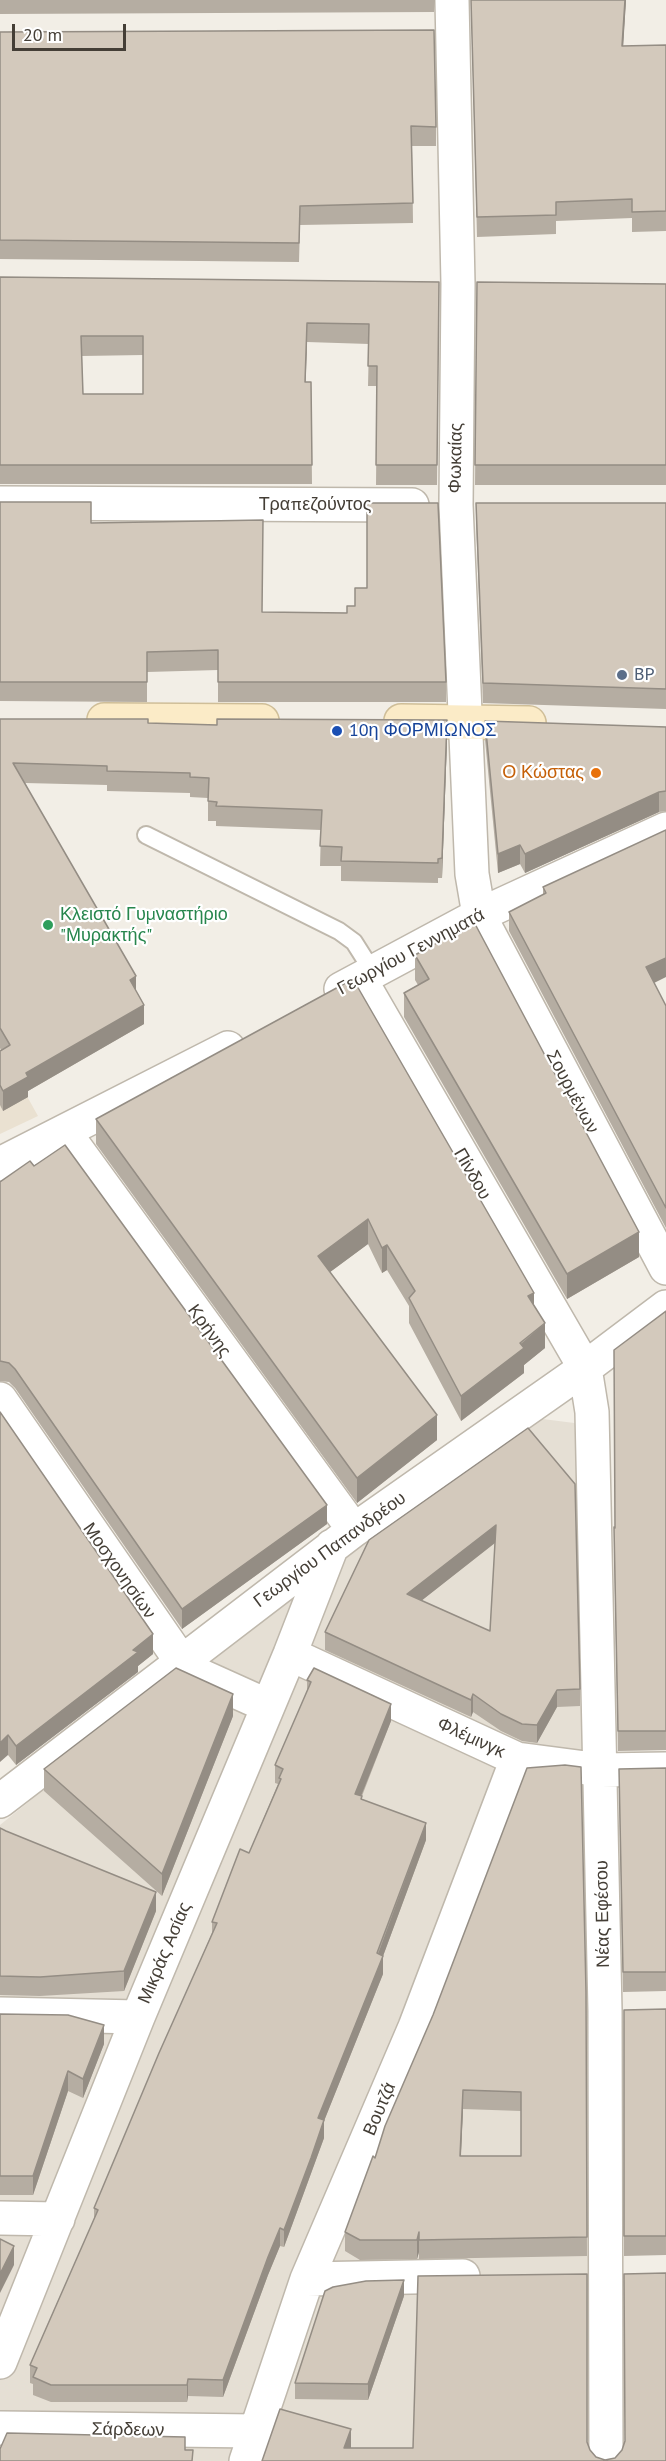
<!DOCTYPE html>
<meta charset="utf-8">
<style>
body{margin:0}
#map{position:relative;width:666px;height:2461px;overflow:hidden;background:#f2eee6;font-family:"PT Sans",sans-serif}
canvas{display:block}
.scale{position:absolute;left:12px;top:24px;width:114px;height:27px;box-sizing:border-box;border:3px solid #443e36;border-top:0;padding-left:8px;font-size:18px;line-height:21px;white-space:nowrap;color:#443e36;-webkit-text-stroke:4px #fff;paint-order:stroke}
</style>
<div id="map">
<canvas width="666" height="2461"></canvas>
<div class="scale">20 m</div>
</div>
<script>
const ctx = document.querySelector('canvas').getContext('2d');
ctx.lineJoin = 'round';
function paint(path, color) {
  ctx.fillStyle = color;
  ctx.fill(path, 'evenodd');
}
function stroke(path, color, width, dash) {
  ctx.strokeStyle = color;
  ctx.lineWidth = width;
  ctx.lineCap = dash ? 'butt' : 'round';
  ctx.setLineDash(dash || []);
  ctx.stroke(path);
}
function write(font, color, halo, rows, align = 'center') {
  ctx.font = font + ' "PT Sans",sans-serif';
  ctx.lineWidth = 4.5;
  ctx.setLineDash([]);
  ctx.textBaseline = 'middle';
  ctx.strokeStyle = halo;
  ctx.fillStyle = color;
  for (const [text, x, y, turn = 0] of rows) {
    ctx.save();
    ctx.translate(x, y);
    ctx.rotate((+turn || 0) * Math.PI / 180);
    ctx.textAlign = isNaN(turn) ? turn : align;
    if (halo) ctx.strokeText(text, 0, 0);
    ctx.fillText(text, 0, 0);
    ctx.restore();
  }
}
paint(new Path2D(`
 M527,1417L582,1424L593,2461H0V1825L210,1655Z`), '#e5dfd4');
paint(new Path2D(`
 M0,1048L38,1116L0,1134Z`), '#eae1d1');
const lane = new Path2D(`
 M146,835L339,931L354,942L373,972`);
const street = new Path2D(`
 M452,0L458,284L456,505L472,874L479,915L666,1268
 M0,503L412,505
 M360,979L585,1368L592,1412L605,2011L606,2461
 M341,989L479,915L666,829
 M65,1133L354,1530
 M0,1164L228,1048
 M0,1399L181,1661L197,1674L268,1706
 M290,1654L517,1759L601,1770L666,1769
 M0,1801L354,1530L585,1368L666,1307
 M0,2014L138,2017
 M0,2218L58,2219
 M307,2279L463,2276
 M0,2362L138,2017L290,1654L332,1546
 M0,2428L257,2431
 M246,2461L307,2279L415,2027L517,1759`);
const secondary = new Path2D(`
 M104,720L262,721
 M401,721L529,723`);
stroke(lane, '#bfb8ac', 20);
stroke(street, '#bfb8ac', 36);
stroke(secondary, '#cfbe98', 36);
stroke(lane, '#fff', 16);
stroke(street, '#fff', 33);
stroke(secondary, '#fbebc7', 33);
paint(new Path2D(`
 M0,0H435L434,12L0,14Z
 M471,0H626L623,46L666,45V231L632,232V218L556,221V234L477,237Z
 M0,32L436,127V146H412L413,223L300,225L299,262L0,259Z
 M0,277L439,282L437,485H376L377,386H368L369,344L307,342L305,382H311L312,484H0ZM143,355V394H83L82,356Z
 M477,282L666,284V485H475Z
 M0,502L91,523L262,612L446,682V702H218V670L147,672V702L0,701Z
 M476,503H666V709L483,703L476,522Z
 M0,719L148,723L447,740L442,878H438V883L341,881V866H320L321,830L216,826V821H208V798L190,797V793L107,791V785L25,783L136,991L144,1024L28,1091V1097L3,1111L0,1105V1051L1,1050L0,1048Z
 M485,721L666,727V811L659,812L525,873L520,864L498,873L485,740Z
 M543,887L654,983L666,1006V1228L509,931V912L543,895Z
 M415,955L639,1257L567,1299L404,1017V993L418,985L415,980Z
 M353,979L534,1305L545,1348L524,1365V1373L461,1421L409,1323V1306L387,1270L382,1273L368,1244L330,1272L437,1440L357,1503L96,1144V1119Z
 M0,1182L327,1524L182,1629L15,1388L9,1382L0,1381Z
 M666,1311V1750L618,1751L614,1547L615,1528Z
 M0,1412L153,1654L138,1666V1672L16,1765L8,1755Z
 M528,1428L580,1689V1706L557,1707L537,1743L522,1741L501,1731L473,1712L471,1717L325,1650V1632ZM495,1543L490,1631L421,1601Z
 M307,1680L391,1721L362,1796V1799L426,1840L383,1956V1974L324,2121V2138L284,2247L280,2246L268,2275L223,2397L188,2396L187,2402H51L33,2395V2384L30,2383V2365L94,2219V2208L212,1933V1922L249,1853L278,1784L275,1783V1765L307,1691Z
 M233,1716L162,1896L44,1791V1769Z
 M666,1768V1991L623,1992L619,1788Z
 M0,1828L156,1911L124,1991L40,1996L0,1995Z
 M586,1992L587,2256L419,2259V2252L417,2259L360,2260L345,2251V2232L375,2158ZM463,2109L521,2111V2156H461Z
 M666,2009V2255L624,2256V2010Z
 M0,2014L104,2044L83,2098L68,2091L33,2195H0Z
 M404,2296L368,2400L295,2399V2383Z`), '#b5ada2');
paint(new Path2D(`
 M625,0H626L622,66V46Z
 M307,323V342L305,402V382Z
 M447,720V740L442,878V858Z
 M659,792V812L525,873V854Z
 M520,845V864L498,873V854Z
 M666,958V977L646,987V967Z
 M136,976V996L130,980Z
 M144,1005V1024L28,1091V1097L3,1111V1091L26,1073Z
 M368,1219V1244L318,1281V1256Z
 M639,1232V1257L567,1299V1274Z
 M387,1245V1270L382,1273V1248Z
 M534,1293V1317L528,1296Z
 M545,1323V1348L524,1365V1373L461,1421V1396Z
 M437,1415V1440L357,1503V1478Z
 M327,1505V1524L182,1629V1609Z
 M496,1525V1542L407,1612V1594Z
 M153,1634V1654L138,1666V1672L16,1765V1746L133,1650Z
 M557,1690V1707L537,1743V1725Z
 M233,1694V1716L162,1896V1874Z
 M473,1694V1712L471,1717V1700Z
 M391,1704V1721L355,1811V1794Z
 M8,1735V1755L0,1762V1743Z
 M426,1823V1840L379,1967L383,1956V1974L324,2121V2138L284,2247V2230L318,2118Z
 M156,1892V1911L124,1991V1971Z
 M104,2025V2044L83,2098V2079Z
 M68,2071V2091L33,2195V2176Z
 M463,2090V2109L460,2175V2156Z
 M280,2228V2246L268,2275L223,2397V2380L268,2257Z
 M419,2232V2252L417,2259V2240Z
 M14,2246V2265L0,2293V2274Z
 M404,2280V2296L368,2400V2384Z
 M188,2379V2396L187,2402V2385Z
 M351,2429V2449L344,2448Z`), '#948d84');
const building = new Path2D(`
 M471,0H625L622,46L666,45V211L632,212V199L556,202V215L477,217Z
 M434,30L436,127L411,126L413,203L300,206L299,243L0,240V32Z
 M0,277L439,282L437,465H376L377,366H368L369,324L307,323L305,382H311L312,465H0ZM81,336H143V394H83Z
 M477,282L666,284V465H475Z
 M0,502H91V523L263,520L262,612L347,613V606H355V588H367V503H438L446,682H218V650L147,652V682H0Z
 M476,503H666V689L483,683Z
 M0,719H148V723L217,725V719L447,720L442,858L438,859V863L341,861L342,847L320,846L322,810L216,806L217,802L208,801L209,778L190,777V773L107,771V766L13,763L136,976L130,980L144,1005L26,1073L28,1077L3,1091L0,1085V1051L10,1045L0,1028Z
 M485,721L666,727V791L659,792L525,854L520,845L498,854Z
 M666,830V958L646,967L666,1006V1208L509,912L546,893L543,887Z
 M474,922L639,1232L567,1274L404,993L429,979L415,955Z
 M353,979L534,1293L528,1296L545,1323L520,1343L524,1348L461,1396L409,1298L415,1291L387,1245L382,1248L368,1219L318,1256L437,1415L357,1478L96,1119Z
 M65,1145L327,1505L182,1609L15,1369L9,1363L0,1361V1182L30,1161L34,1166Z
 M666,1311V1731H618L614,1527L615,1528L614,1350Z
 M0,1412L153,1634L133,1650L138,1652L16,1746L8,1735L0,1743Z
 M528,1428L575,1484L580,1689L557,1690L537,1725L522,1724L501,1714L473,1694L471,1700L325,1632L369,1540ZM496,1525L490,1631L407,1594Z
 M176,1668L233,1694L162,1874L44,1769Z
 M314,1668L391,1704L355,1794L362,1796L361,1799L426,1823L377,1953L383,1956L318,2118L324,2120L311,2158L284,2230L280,2228L268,2257L223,2380L188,2379L187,2385H51L33,2377L37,2368L30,2365L98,2210L94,2208L159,2053L217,1923L212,1922L240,1849L249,1853L281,1779L279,1778L283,1769L275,1765L311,1682L307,1680Z
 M565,1765L581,1767L586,1992L587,2237L419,2240V2232L417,2240H360L345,2232L373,2156L375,2158L385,2126L433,2015L527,1768ZM463,2090L521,2092V2156H460Z
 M666,1768V1972H623L619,1769Z
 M0,1828L6,1831L156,1892L124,1971L40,1977L0,1976Z
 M666,2009V2236H624V2010Z
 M0,2014L68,2015L104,2025L83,2079L68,2071L33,2176H0Z
 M0,2239L14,2246L0,2274Z
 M666,2273V2461H262L280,2409L351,2429L344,2448H413L418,2276L587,2274V2442L590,2450L596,2457L605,2460L615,2458L622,2450L625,2441L624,2274Z
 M404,2280L368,2384L295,2383L325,2291L333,2287L366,2281Z
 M7,2433L185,2437V2450H193L192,2461H0V2449Z`);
paint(building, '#d3c9bc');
stroke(building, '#948d84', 1.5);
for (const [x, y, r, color] of [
 [622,675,6,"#5c6f8a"],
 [337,731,6,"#1a4fb4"],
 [596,773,6,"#e8710a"],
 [48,925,6,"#2e9e5b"]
]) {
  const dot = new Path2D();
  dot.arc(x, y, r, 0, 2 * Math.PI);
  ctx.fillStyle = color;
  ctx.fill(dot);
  stroke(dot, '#fff', 2);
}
write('18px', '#443e36', '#fff', [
 ["Φωκαίας",456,458,-89],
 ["Τραπεζούντος",315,505],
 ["Γεωργίου Γεννηματά",411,952,-28],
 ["Σουρμένων",572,1092,62],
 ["Πίνδου",472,1174,60],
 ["Κρήνης",209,1331,54],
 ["Γεωργίου Παπανδρέου",330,1550,-36],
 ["Μοσχονησίων",119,1571,55],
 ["Φλέμινγκ",471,1738,25],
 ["Νέας Εφέσου",603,1914,-91],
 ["Μικράς Ασίας",165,1953,-67],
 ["Βουτζά",380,2109,-67],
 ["Σάρδεων",128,2430,1]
]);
write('18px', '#4e5e75', '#fff', [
 ["BP",634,675]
], 'left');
write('18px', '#164399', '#fff', [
 ["10η ΦΟΡΜΙΩΝΟΣ",349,731]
], 'left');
write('18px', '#c56008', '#fff', [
 ["Ο Κώστας",584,773]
], 'right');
write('18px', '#27864d', '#fff', [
 ["Κλειστό Γυμναστήριο",60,915],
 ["\"Μυρακτής\"",60,936]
], 'left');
</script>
